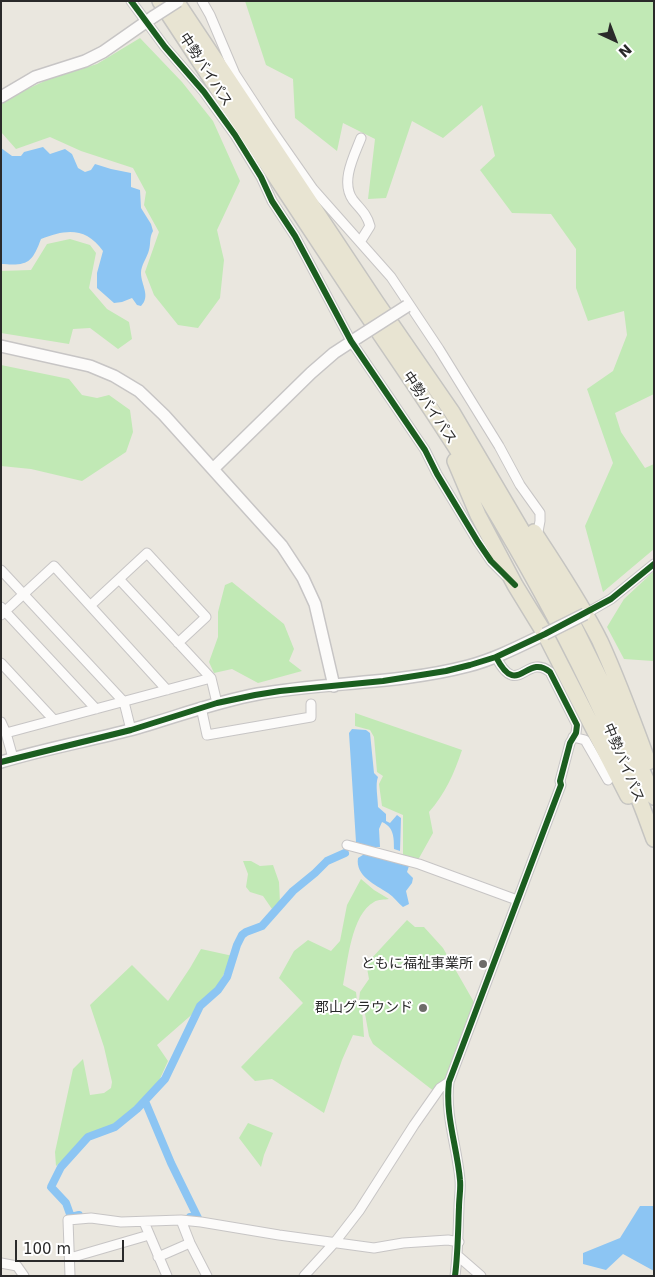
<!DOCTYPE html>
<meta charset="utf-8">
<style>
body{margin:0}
#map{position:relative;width:655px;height:1277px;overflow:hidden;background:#eae7df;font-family:"DejaVu Sans",sans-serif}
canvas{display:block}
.frame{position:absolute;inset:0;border:2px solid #2a2a2a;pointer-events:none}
.north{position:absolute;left:590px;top:15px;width:50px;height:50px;-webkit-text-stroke:4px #fff;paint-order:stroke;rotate:137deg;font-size:14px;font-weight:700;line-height:20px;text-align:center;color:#2a2a2a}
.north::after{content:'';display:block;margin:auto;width:18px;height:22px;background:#2a2a2a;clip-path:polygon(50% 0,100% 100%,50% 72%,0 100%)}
.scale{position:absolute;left:15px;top:1240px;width:109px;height:22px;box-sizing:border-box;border:2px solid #2a2a2a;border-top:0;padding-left:6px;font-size:15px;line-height:18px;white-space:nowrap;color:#2a2a2a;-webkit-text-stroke:4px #fff;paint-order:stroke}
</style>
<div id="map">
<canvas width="655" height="1277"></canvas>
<div class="frame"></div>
<div class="north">N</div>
<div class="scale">100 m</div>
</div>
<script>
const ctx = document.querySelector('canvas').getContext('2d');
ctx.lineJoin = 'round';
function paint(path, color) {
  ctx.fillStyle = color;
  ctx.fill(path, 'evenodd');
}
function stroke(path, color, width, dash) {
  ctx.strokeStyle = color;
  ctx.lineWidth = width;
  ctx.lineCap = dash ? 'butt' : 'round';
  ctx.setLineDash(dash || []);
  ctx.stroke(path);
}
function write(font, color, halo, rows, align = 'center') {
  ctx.font = font + ' "DejaVu Sans","Noto Sans JP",sans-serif';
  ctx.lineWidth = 4;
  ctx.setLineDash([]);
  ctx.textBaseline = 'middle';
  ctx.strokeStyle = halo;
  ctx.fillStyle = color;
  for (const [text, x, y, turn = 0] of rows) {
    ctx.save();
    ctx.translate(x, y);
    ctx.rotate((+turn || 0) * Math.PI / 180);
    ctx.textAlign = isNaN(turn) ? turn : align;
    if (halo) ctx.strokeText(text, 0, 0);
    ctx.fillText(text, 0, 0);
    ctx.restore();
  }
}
paint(new Path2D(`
 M245,1H654V394L615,413L621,432L645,468L654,464V549L603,592L585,526L613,463L587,389L613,371L627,335L624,311L588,321L576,288V249L551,214L512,213L480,170L495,156L482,105L443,138L412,121L386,198L368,199L375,139L343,123L337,151L295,118L293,79L266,65Z
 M140,38L182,82L213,121L240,181L217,230L224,260L220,298L198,328L178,325L154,295L145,272L159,232L144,205L146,192L133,168L81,151L50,137L16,149L1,132V105L10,97L49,79L97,64Z
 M70,239L90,245L96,253L89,288L107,309L129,322L132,339L118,349L90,328L73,329L69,344L1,333V271L31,270L47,244Z
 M1,365L69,379L82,395L97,398L109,395L130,410L133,432L126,452L82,481L31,469L1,466Z
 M654,571V662L653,661L624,659L607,627L624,599Z
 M232,582L284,624L294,649L289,661L302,671L258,683L232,669L214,673L209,662L218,637V612L225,585Z
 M355,713L462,750C454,774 445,794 429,812L433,833L418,860L403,855V815L382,806L379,784L383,776L377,772L374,737L370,730L355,726Z
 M243,861H251L260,866L273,865L279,882L280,903L272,909L263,896L250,892L246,887L248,874Z
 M361,879L374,890L389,899C385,900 378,899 374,902C351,915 348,961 343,985L356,992L357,1001L362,1009L364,1037L353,1035L342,1060L324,1113L272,1079L255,1081L241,1067L303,1003L279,978L294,951L308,940L331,951L340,941L347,905Z
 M407,920L415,927H424L443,948L475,1004L446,1079L435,1092L373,1044L369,1036L364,1008L359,1000L360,992L369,979L367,968L370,960Z
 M201,949L233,956L212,997L157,1045L168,1061L158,1083L120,1122L87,1134L71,1153L56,1166L55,1152L73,1069L83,1059L90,1095L104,1093L111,1088L112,1082L104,1047L90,1005L132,965L168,1001L190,968Z
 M248,1123L273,1133L264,1155L261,1167L239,1138Z`), '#c1e9b5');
paint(new Path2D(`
 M43,147L50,154L65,149L72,154L78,168L85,172L91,170L95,164L111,169L131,173V187L140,190L141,208L151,224L153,231C149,238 151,243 149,250C147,258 141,265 141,273C141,285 151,296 141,306L137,305L132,298L122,302L114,303L97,288V273L103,251C86,227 66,229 41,239C32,263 28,266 1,264V148L12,156H21L24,152Z
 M352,729L366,730L370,733L374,773L378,777C375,784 378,799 378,807L386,814V821L390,823L397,815L401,818L400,851L394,849C394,838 394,827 382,822L379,829L380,847H370L356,842L349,733Z
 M366,853L408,864L409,866L407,872L413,878L412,883L406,891L409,904L403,907C398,903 394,897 388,893C376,885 355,876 358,858Z
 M640,1206H654V1271L623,1254L606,1270L583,1264V1253L620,1238Z`), '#8cc5f3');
stroke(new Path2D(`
 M145,1101L171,1163L198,1218L190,1217
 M79,1215L71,1217L66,1203L51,1187L61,1167L88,1137L115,1127L137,1109L165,1079L200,1006L218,990L227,977L237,945L242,935L246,932L262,926L293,891L315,873L327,861L345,853`), '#8cc5f3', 8);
const minor = new Path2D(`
 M131,1L165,47L204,92L235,135L261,177L272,201L295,236L351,341L425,450L437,474L478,542L491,561L506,576
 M202,1L210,15L235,74L269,126L313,189L391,277L439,349L499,446L520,485L540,513V521L537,537
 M360,242L370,226C367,214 360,209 353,200C340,182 354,156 361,138
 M1,570L124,702L131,730
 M119,579L211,678L217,703
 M91,605L147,553L206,617L178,643
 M1,607L96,709
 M585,614L611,599L654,564
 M1,615L54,566L167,690
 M1,663L54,720
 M201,707L207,735L311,717V704
 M1,722L6,733L13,758
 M6,733L211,678
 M573,737L585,740L608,780
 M347,845L419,864L517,900
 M181,1220L190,1243L207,1276
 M144,1222L167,1276
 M458,1256L481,1276
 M158,1257L190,1243
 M70,1258L149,1235
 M1,1263L17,1266L24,1276
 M70,1276L68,1220L91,1218L121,1222L181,1220L201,1222L279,1235L374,1248L403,1243L448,1240L459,1242
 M304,1276L335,1242L359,1211L414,1125L440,1088L449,1082
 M455,1276C458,1253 458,1230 459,1207C459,1198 461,1189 460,1180C457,1146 445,1116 449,1082L561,785L560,781L570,743L576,733L577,725L550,672C526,652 518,700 496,657`);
const tertiary = new Path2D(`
 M1,97L35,77L85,61L103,52L153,17
 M1,346L90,366L114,376L139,391L164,415L282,546L303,578L315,604L334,686
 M213,469L311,373L334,353L357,338
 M1,762C44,749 87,741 130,730C173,718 214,702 258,694C327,682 399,684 468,666C495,659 520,646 545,634`);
const trunk = new Path2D(`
 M160,1C224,98 287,195 352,292C386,343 422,394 455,446C533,570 605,701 654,839
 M176,1L376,302L452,412L535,553L565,608L604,687L654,797
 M455,461L478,515L515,585L545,634L628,796
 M534,532C557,568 581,603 600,641C618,680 633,721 648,762`);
stroke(minor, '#c7c5c5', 11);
stroke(tertiary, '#c7c5c5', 14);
stroke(trunk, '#c5c4c1', 18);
stroke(minor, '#fcfbfa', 9);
stroke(tertiary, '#fcfbfa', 11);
stroke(trunk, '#e8e4d2', 15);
const tertiaryBridge = new Path2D(`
 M153,17L178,1
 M357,338L407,306
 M545,634L585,614`);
stroke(tertiaryBridge, '#c7c5c5', 14, []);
stroke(tertiaryBridge, '#fcfbfa', 11);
stroke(new Path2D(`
 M131,1L165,47L204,92L235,135L261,177L272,201L295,236L351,341L425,450L437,474L478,542L491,561L515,585
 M1,762L131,730L217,703L255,695L280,691L383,681L446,671L470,665L496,657L545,634L611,599L654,564
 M455,1276C458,1253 458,1230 459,1207C459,1198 461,1189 460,1180C457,1146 445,1116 449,1082L561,785L560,781L570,743L576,733L577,725L550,672C526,652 518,700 496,657`), '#1b5e20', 6);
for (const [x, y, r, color] of [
 [483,964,5,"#6d6c69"],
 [423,1008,5,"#6d6c69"]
]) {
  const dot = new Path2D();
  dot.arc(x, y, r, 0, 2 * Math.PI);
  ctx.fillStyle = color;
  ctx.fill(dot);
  stroke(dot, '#fff', 2);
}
write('14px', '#2a2a2a', '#fff', [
 ["中勢バイパス",205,70,57],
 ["中勢バイパス",429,408,56],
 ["中勢バイパス",623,763,67]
]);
write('14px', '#2a2a2a', '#fff', [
 ["ともに福祉事業所",473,964],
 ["郡山グラウンド",413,1008]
], 'right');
</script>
